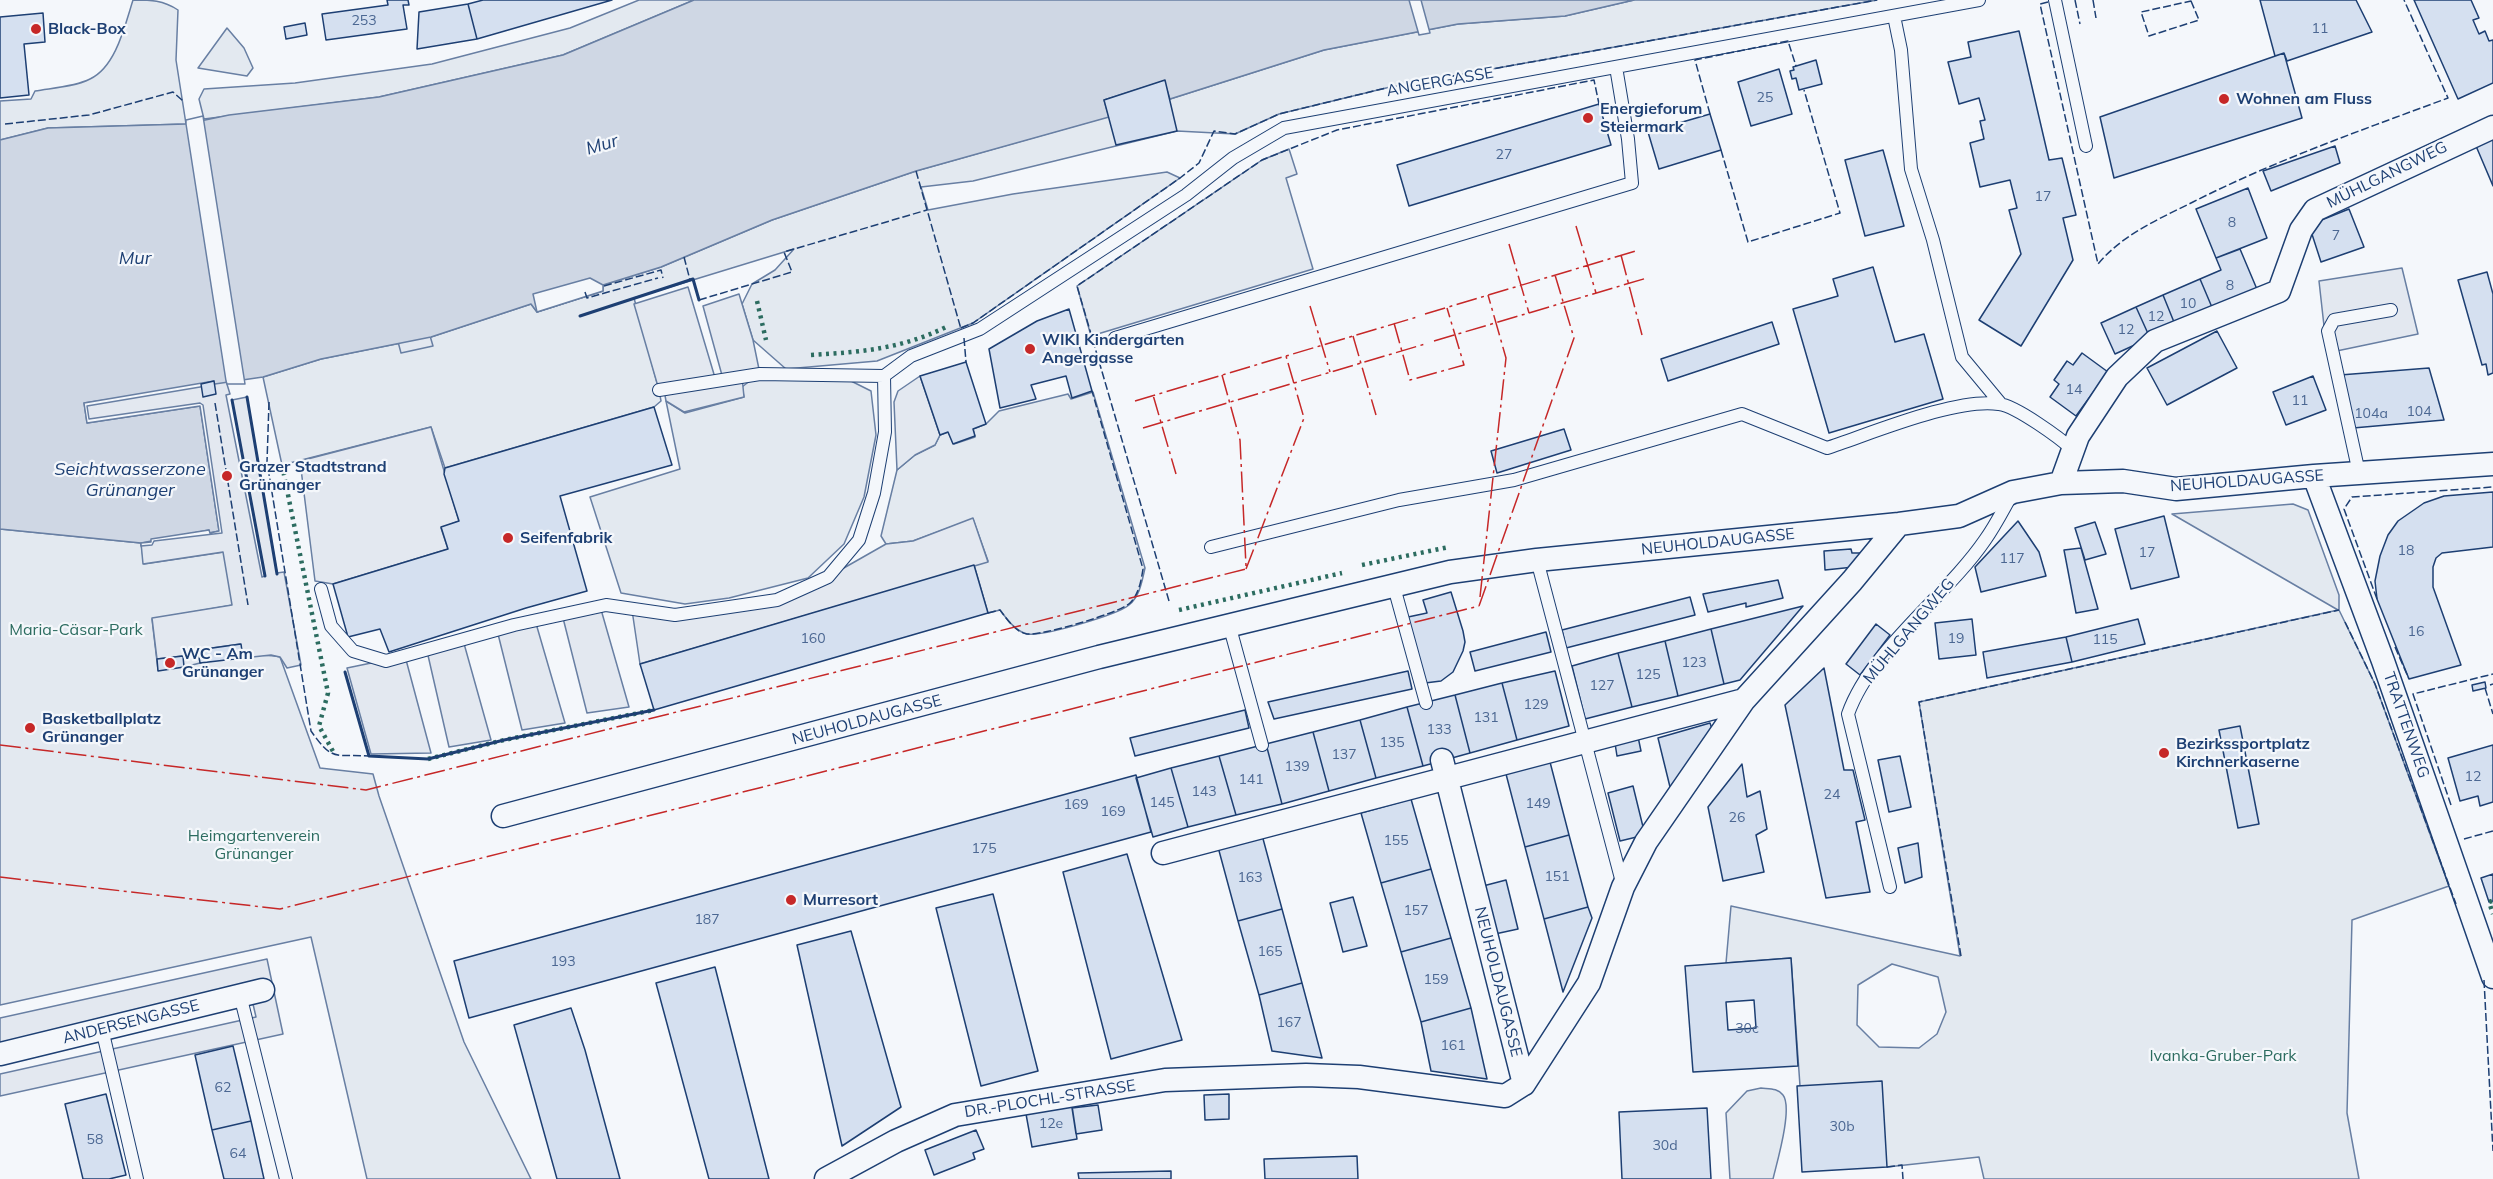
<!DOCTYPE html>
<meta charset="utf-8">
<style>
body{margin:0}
canvas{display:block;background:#f4f7fb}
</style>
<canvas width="2493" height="1179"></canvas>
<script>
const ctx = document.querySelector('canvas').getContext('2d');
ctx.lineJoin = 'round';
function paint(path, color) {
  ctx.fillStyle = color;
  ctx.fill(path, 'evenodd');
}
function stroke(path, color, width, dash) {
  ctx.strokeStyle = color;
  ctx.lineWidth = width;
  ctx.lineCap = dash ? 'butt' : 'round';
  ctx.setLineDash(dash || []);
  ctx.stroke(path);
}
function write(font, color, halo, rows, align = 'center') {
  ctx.font = font + ' Mulish,sans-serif';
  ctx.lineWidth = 4.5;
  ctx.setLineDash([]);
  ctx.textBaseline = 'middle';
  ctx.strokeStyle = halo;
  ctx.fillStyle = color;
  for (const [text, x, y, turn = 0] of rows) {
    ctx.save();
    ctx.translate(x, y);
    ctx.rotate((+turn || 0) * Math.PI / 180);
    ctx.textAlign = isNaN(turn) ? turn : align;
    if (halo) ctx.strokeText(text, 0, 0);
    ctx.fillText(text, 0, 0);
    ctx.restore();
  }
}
const green = new Path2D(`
 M133,0C151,0 163,0 178,10L176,60L186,124L48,128L0,140V101L31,99L35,91C52,88 74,87 90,79C116,67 125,25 133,0Z
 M639,0H694L563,55L379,97L204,119L199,99L204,89L295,83L432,64L570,28Z
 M1634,0H1877L1386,88L1279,114L1235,134L1177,131L973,181L921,187L928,210L1013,194L1167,172L1180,178L973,323L877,361L786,369L753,340L742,304L752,284L775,270L794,249L634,298L659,390L661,401L654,407L445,468L431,427L282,465L263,377L321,359L431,337L531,304L537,312L602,291L603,285L661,267L772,220L916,171L1170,99L1324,50L1458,24L1565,16Z
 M227,28L244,48L253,68L247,76L198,68Z
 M1289,149L1297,174L1286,178L1313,269L1091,336L1077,286L1262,160Z
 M751,380H849L871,391L876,435L864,497L844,544L808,578L729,598L685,604L621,593L590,497L680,469L666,401L685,413L744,397L742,387Z
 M1093,392L1145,568C1142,581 1140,596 1129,605C1117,615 1042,637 1027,634C1015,631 1007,619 1000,610L988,613L974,565L988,561L973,519L913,541L886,544L881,536L897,470L915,455L935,445L940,435L948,432L954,444L975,437L973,429L986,424L999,411L1068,394L1071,399Z
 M2293,504L2308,510L2339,595V610L2375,684L2449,886L2352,920L2347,1113L2359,1179H1984L1979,1157L1887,1167L1800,1086L1791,958L1726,963L1731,906L1960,956L1919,702L2338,610L2172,514ZM1892,964L1938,977L1946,1012L1937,1034L1919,1048L1879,1047L1857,1025L1858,985Z
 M0,529L141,543L144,564L224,552L233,605L152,619L158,670C189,666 251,650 280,657L320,768L373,774L379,796L464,1042L531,1179H367L311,937L0,1005Z
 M1761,1088C1769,1089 1778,1088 1783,1095C1793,1108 1777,1162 1773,1179H1730L1726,1113L1747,1091Z`);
paint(green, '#e3e9f0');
stroke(green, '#687fa3', 1.5);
const parking = new Path2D(`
 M2402,268L2418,334L2327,353L2319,281Z
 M688,287L716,381L723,379L703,306L739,294L753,340L760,374L742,377L744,397L684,412L666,401L664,390H659L634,304Z
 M428,329L433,346L401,353L397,338Z
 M920,376L940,435L935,445L915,455L897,470L894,402L898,391Z
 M214,381H226L230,394L226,395L262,577L265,576L232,400L247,397L277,573L284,572L301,665L287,668L280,657L271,655L243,658L240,644L198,650L200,663L184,667L182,656L157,659L152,618L232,605L223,552L143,564L141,543L209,530L219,531L171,410L87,423L84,403Z
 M431,427L459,521L441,528L448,549L333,584L315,581L300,461Z
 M973,518L988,562L640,664L632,610L675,615L777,600L828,577L886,544L913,541Z
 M600,606L629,707L587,713L562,614Z
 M535,620L565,723L522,730L497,630Z
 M463,640L491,740L449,747L427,651Z
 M405,656L431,753L371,754L347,668Z
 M267,959L283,1034L0,1096V1074L256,1017L250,991L0,1046V1018Z`);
paint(parking, '#e3e8f0');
stroke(parking, '#687fa3', 1.5);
const water = new Path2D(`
 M694,0H1634L1565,16L1458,24L1324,50L1170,99L1164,81L1104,100L1109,117L916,171L772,220L661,267L603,285V291L537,312L531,304L431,337L321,359L263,377L84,403L87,423L200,406L219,531L209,533V530L141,543L0,529V140L48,128L186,124L229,115L379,97L563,55Z`);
paint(water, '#cfd7e4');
stroke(water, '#687fa3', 1.5);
const pier = new Path2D(`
 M1409,0H1421L1430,33L1419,35Z
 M203,116L245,384H227L226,381L186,124V120Z
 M590,278L603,285V291L537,312L533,294Z
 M214,381L212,385L87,406L89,419L200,403L203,405L222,533L154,541L152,545L141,546V543L151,542V539L209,530L210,533L219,531L200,406L87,423L84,403Z`);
paint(pier, '#f4f7fb');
stroke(pier, '#687fa3', 1.5);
const building = new Path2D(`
 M387,0H408L409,5H403L407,29L326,40L322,14L388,5Z
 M483,0H612L477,39L468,4Z
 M2260,0H2356L2372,32L2287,61L2284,53L2275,56Z
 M2414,0H2471L2479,18L2473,20L2479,34L2485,31L2489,41L2493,40V83L2458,99Z
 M468,4L477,39L417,49L419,12Z
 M43,13L45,42L24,44L29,95L0,98V17Z
 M305,23L307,35L286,39L284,27Z
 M2019,31L2049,160L2062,158L2076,215L2063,218L2073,260L2021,346L1979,320L2021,254L2009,210L2017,208L2010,180L1980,187L1970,143L1984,139L1980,121L1985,120L1979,98L1959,104L1948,62L1971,57L1968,42Z
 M2284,53L2302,118L2114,178L2100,117Z
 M1816,60L1822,84L1799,90L1796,78L1792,79L1790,71L1794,70L1793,67Z
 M1779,69L1792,114L1751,126L1738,82Z
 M1165,80L1177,131L1116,145L1104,100Z
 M1599,104L1611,145L1409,206L1397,165Z
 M1710,114L1721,150L1659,169L1648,132Z
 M2493,139V186L2476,146Z
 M2335,146L2340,163L2271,191L2263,171Z
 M1883,150L1904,226L1865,236L1845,160Z
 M2248,188L2267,238L2216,258L2196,209Z
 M2349,209L2364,247L2321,262L2309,225Z
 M2240,249L2259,294L2214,312L2200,279L2221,270L2216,258Z
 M1873,267L1895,342L1924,334L1943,399L1829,433L1793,309L1838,296L1833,279Z
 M2487,272L2493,294V373L2488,375L2486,364L2482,365L2458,280Z
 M2200,279L2214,312L2176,327L2163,295Z
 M2163,295L2176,327L2150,338L2136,307Z
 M2136,307L2150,338L2115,354L2101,323Z
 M1069,309L1092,391L1072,398L1066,376L1031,385L1036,399L1000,408L989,349L1037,321Z
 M1772,322L1779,344L1668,381L1661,359Z
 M2217,331L2237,368L2167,405L2147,368Z
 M2082,353L2108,372L2076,416L2050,397L2059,384L2054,380L2067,361L2073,365Z
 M966,362L986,424L973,429L975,436L953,444L948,432L940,435L920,376Z
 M2429,368L2444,420L2353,428L2340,375Z
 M2313,376L2326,410L2286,425L2273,392Z
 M214,381L216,394L203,397L201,384Z
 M654,407L672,465L560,496L587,591L526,608L389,652L380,629L348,637L333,584L448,549L441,527L459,521L444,474L445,468Z
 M1564,429L1571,450L1497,473L1491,451Z
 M2493,492V547L2442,553L2436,558L2433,567V587L2461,665L2409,679L2377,599L2375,581L2380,556L2388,535L2398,521L2424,503L2444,496Z
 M2164,516L2179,577L2131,589L2115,529Z
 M2018,521L2039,552L2046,576L1981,592L1975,567Z
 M2095,522L2106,554L2085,560L2075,528Z
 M2081,548L2098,609L2076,613L2064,550Z
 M1851,549L1852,553H1870L1854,567L1825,570L1824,551Z
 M974,565L988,613L654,710L640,664Z
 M1778,580L1783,598L1746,607V603L1708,612L1703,594Z
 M1451,592L1463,631L1465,642L1463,651L1453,672L1441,681L1425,683L1408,617L1427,613L1423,600Z
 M1690,597L1695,615L1566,648L1562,630Z
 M1803,606L1740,680L1724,684L1711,629Z
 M1972,619L1976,655L1939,659L1935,623Z
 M2138,619L2145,644L2072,662L2066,637Z
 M1876,624L1890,635L1860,675L1846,664Z
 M1711,629L1724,684L1678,696L1665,641Z
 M1546,632L1551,652L1475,671L1470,652Z
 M2066,637L2072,662L1987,678L1983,652Z
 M1665,641L1678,696L1632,707L1618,653Z
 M241,644L243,658L200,663L198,650Z
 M1618,653L1632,707L1585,719L1572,666Z
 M183,656L184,667L158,671L157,659Z
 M1824,668L1844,770H1853L1865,820L1856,822L1870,892L1826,898L1785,705Z
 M1408,671L1412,689L1274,719L1268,702Z
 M1555,671L1569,726L1517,740L1502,683Z
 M2485,682L2486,688L2473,691L2472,685Z
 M1502,683L1517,740L1470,753L1455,695Z
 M1455,695L1470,753L1423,766L1407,707Z
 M1407,707L1423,766L1376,778L1360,720Z
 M1245,710L1249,728L1135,756L1130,738Z
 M1360,720L1376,778L1329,791L1313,732Z
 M1710,723L1714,735L1670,787L1658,738Z
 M2240,726L2259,824L2238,828L2219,730Z
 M1313,732L1329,791L1282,804L1266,744Z
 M1637,732L1641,751L1617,756L1614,737Z
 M1266,744L1282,804L1236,815L1219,756Z
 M2493,745V802L2480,806L2478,796L2460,801L2448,758Z
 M1219,756L1236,815L1188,827L1171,768Z
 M1900,756L1911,807L1889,812L1878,760Z
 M1550,762L1569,835L1525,847L1506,774Z
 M1742,764L1747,797L1760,791L1767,829L1756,835L1764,872L1723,881L1708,807Z
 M1171,768L1188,827L1153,837L1136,778Z
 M1136,775L1151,832L469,1018L454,961Z
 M1633,786L1645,835L1620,841L1608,793Z
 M1411,799L1431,869L1381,883L1361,813Z
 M1262,835L1282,909L1238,921L1218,847Z
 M1569,835L1588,907L1544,919L1525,847Z
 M1918,843L1922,877L1905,883L1898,848Z
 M1127,854L1182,1040L1111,1059L1063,872Z
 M1431,869L1451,938L1401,952L1381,883Z
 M2493,874V901L2489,902L2481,878Z
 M1506,880L1518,929L1495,934L1483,886Z
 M993,894L1038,1071L981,1086L936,908Z
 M1353,897L1367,946L1343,952L1330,903Z
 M1588,907L1592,918L1563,992L1544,919Z
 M1282,909L1302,983L1259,995L1238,921Z
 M851,931L901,1107L842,1146L797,945Z
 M1451,938L1471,1008L1421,1022L1401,952Z
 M1791,958L1798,1066L1693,1072L1685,966ZM1754,1000L1756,1028L1728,1030L1726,1002Z
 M715,967L760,1144L769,1179H709L656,983Z
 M1302,983L1322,1058L1272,1051L1259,995Z
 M571,1008L585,1050L620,1179H557L514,1025Z
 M1471,1008L1487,1079L1431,1071L1421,1022Z
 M233,1046L251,1121L212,1130L195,1055Z
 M1882,1081L1887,1167L1802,1172L1797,1086Z
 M106,1094L126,1175L109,1179H83L65,1104Z
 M1229,1094V1119L1205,1120L1204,1095Z
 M1098,1105L1102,1130L1076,1134L1072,1108Z
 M1072,1106L1077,1139L1032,1147L1026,1114Z
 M1707,1108L1711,1179H1622L1619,1112Z
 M251,1121L264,1179H224L212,1130Z
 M976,1130L984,1149L973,1153L975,1159L934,1175L925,1150Z
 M1357,1156L1358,1179H1265L1264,1159Z
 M1171,1171V1179H1079L1078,1173Z`);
paint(building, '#d5e0f0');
stroke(building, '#1d3f73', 1.5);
const service = new Path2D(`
 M2055,0L2086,146
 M1894,16L1901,50L1911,169L1933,240L1962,357L2001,404
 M1115,338L1632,183L1628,139L1616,67
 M659,390L760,374L884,376L911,356L980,329L1186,195L1233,158L1284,128L1979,0
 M2359,473L2328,331L2334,320L2391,310
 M1211,547L1399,500L1514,480L1742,414L1827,448C1870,434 1957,397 1999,404C2016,406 2060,438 2073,450
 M1537,560L1623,886
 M1394,587L1426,703
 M321,589L331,626L353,651L386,661L514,625L606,605L675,615L777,600L828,577L859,540L874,493L885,432L884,376
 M1230,628L1262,745
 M1890,887L1848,714C1871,649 1946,597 1985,540C1995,526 2003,510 2011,496
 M240,995L286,1179
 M102,1029L137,1179`);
const minor = new Path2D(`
 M2314,476L2383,661L2493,977
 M2061,483L2078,436L2117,377L2155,341L2279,291L2301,230L2315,210L2493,127
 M1442,760L1524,1084
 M503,816L1099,657L1450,572L1537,560L1899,524L1959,516L2013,492L2061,483L2123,481L2176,489L2314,476L2493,464
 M1163,853L1744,700
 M0,1054L263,990
 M826,1179L896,1141L955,1115L1165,1080L1306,1075L1359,1077L1505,1096L1524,1084L1589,983L1623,887L1646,842L1744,700L1852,581L1899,524`);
stroke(service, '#1d3f73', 14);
stroke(minor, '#1d3f73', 25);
stroke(service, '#f4f7fb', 12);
stroke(minor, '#f4f7fb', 22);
stroke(new Path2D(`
 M757,301L766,340
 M811,355C861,352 901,349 946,327
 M282,465L328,693L319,726L335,755
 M1362,565L1449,547
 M1179,610L1342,573
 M428,759L504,740L654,710
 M2492,901L2489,902L2493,914`), '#2c6c60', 4.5, [3, 4.5]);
stroke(new Path2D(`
 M2075,0L2080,24
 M2093,0L2096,18
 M2191,1L2199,20L2149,36L2141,12Z
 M2048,2L2040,4L2098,264C2123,234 2159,219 2193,202C2276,160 2362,130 2448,98L2404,0
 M1710,114L1695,60L1788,41L1796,66
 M5,124L89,115L173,92L183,101
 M1721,150L1748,242L1840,213L1804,90
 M916,171L961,329
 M684,257L690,280
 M604,286L661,270L663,278
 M585,292L587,298L658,278
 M699,300L792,272L784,252L927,210
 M961,328L973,323L1180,178L1199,163L1214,131L1235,134L1279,114L1386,88L1877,0
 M964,338L966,362
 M269,402L267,462L311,731C333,762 334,754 369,756
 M215,403L248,605
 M2377,599L2344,509L2352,497L2493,487
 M1169,601L1077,286L1262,160L1337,130L1594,80L1599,104
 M988,613L1000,610C1007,619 1015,632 1027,634C1041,636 1120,613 1130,603C1139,594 1141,581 1143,569L1092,391
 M2345,622L2375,684L2456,904
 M2395,647L2409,679
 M2490,685L2493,684
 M2485,688L2493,714
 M2451,805L2413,694L2493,674
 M2464,839L2493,831
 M1961,956L1919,702L2339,610
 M2484,980L2493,1151
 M1887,1167L1902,1165L1903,1179`), '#1d3f73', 1.5, [8, 3]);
stroke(new Path2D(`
 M580,316L693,279L699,300
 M247,397L277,574
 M232,400L265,576
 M345,672L369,756L428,759L504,740L654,710`), '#1d3f73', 3);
stroke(new Path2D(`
 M1576,226L1596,293
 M1509,244L1529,313
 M1621,255L1642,335
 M1310,306L1330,372
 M1425,314L1639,250
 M1394,323L1410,380L1464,365L1447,308
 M1353,336L1376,415
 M1434,341L1647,278
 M1222,375L1240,440L1246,566
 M1153,395L1176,474
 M1135,401L1417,317
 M1143,428L1425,344
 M1246,569L1304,418L1286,356
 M1480,597L1506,358L1488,295
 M1479,606L1574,338L1555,275
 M0,745L366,790L1246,569
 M0,877L280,909L1479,606`), '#c62828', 1.5, [21, 4.5, 3, 4.5]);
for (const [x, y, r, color] of [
 [36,29,6,"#c62828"],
 [2224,99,6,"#c62828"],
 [1588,118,6,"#c62828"],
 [1030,349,6,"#c62828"],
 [227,476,6,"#c62828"],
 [508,538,6,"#c62828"],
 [170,663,6,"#c62828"],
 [30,728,6,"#c62828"],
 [2164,753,6,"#c62828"],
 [791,900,6,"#c62828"]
]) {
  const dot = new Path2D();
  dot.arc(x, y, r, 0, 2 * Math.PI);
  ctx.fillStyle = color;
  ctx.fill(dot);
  stroke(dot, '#f4f7fb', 2);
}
write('14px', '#4b6792', null, [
 ["253",364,21],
 ["11",2320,29],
 ["25",1765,98],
 ["27",1504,155],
 ["17",2043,197],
 ["8",2232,223],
 ["7",2336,236],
 ["8",2230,286],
 ["10",2188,304],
 ["12",2156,317],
 ["12",2126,330],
 ["14",2074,390],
 ["11",2300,401],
 ["104",2419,412],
 ["104a",2371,414],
 ["18",2406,551],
 ["17",2147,553],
 ["117",2012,559],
 ["16",2416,632],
 ["160",813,639],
 ["19",1956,639],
 ["115",2105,640],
 ["123",1694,663],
 ["125",1648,675],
 ["127",1602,686],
 ["129",1536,705],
 ["131",1486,718],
 ["133",1439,730],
 ["135",1392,743],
 ["137",1344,755],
 ["139",1297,767],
 ["12",2473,777],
 ["141",1251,780],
 ["143",1204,792],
 ["24",1832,795],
 ["145",1162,803],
 ["149",1538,804],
 ["169",1076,805],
 ["169",1113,812],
 ["26",1737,818],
 ["155",1396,841],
 ["175",984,849],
 ["151",1557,877],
 ["163",1250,878],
 ["157",1416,911],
 ["187",707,920],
 ["165",1270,952],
 ["193",563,962],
 ["159",1436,980],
 ["167",1289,1023],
 ["30c",1747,1029],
 ["161",1453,1046],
 ["62",223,1088],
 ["12e",1051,1124],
 ["30b",1842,1127],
 ["58",95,1140],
 ["30d",1665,1146],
 ["64",238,1154]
]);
write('bold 16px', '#1d3f73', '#f4f7fb', [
 ["Black-Box",48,29],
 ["Wohnen am Fluss",2236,99],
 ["Energieforum",1600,109],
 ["Steiermark",1600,127],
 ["WIKI Kindergarten",1042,340],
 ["Angergasse",1042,358],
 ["Grazer Stadtstrand",239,467],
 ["Grünanger",239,485],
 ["Seifenfabrik",520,538],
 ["WC - Am",182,654],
 ["Grünanger",182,672],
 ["Basketballplatz",42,719],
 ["Grünanger",42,737],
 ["Bezirkssportplatz",2176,744],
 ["Kirchnerkaserne",2176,762],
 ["Murresort",803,900]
], 'left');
write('16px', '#1d3f73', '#f4f7fb', [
 ["ANGERGASSE",1440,82,-10],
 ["MÜHLGANGWEG",2387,175,-26],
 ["NEUHOLDAUGASSE",2247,481,-4],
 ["NEUHOLDAUGASSE",1718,542,-6],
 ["MÜHLGANGWEG",1909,631,-50],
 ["NEUHOLDAUGASSE",867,720,-15],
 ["TRATTENWEG",2406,725,71],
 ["NEUHOLDAUGASSE",1498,982,76],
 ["ANDERSENGASSE",131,1022,-14],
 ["DR.-PLOCHL-STRASSE",1050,1099,-9]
]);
write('16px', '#2c6c60', '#f4f7fb', [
 ["Maria-Cäsar-Park",76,630],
 ["Heimgartenverein",254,836],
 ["Grünanger",254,854],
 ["Ivanka-Gruber-Park",2223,1056]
]);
write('italic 18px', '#1d3f73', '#f4f7fb', [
 ["Mur",602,145,-16],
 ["Mur",135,259],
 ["Seichtwasserzone",130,470],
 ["Grünanger",130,491]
]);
</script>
